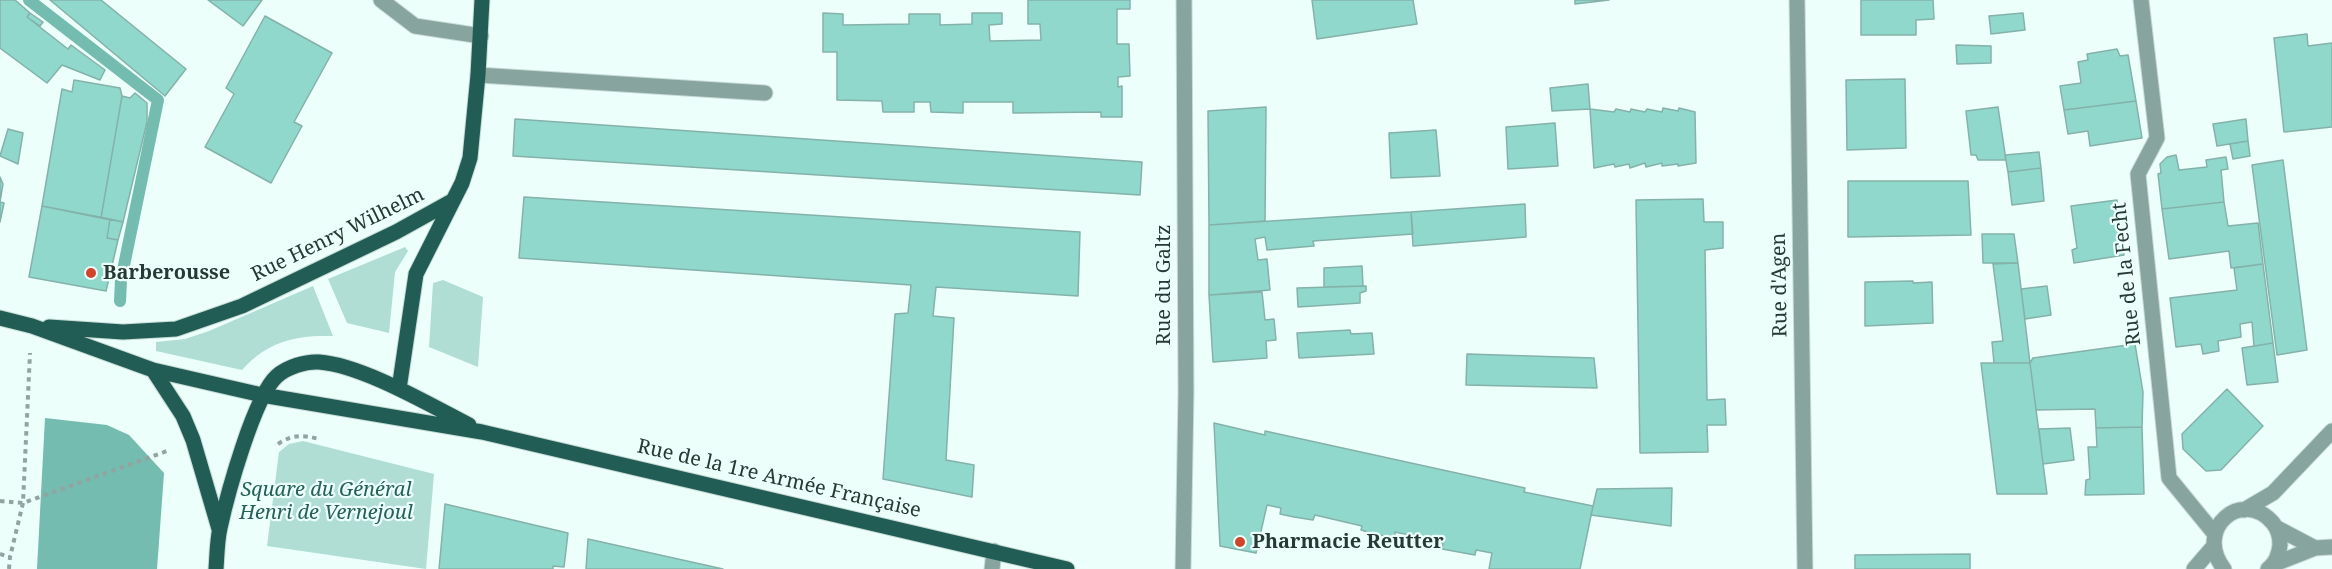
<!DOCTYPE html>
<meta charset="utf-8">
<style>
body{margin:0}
canvas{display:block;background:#ecfffb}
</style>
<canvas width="2332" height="569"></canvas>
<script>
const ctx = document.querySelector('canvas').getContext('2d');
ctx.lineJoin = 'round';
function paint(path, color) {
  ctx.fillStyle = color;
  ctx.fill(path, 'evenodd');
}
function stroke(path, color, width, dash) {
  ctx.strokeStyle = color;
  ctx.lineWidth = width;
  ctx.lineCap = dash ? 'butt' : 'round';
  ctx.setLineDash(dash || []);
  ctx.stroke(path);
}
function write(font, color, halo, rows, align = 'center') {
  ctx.font = font + ' "Noto Serif",serif';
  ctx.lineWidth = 4.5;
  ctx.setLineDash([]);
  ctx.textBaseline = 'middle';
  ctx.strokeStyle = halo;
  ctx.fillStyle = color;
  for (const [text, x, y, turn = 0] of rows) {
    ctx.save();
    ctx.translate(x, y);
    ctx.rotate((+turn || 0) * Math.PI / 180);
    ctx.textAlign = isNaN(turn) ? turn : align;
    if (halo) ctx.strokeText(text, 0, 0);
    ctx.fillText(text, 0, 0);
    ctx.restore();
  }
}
paint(new Path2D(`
 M405,247L408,251L395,272L389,333L347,323L328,279Z
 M443,280L483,297L478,367L429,347L433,283Z
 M313,286L333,336C295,335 268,341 242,370L156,351V342L185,339L209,331Z
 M303,441L434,474L426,569L267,546L279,452L289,444Z`), '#b0ded5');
paint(new Path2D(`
 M45,418L107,425L129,435L164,473L157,569H37Z`), '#74bbb0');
stroke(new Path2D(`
 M29,0L158,100L121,280L120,301`), '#74bbb0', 12);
const building = new Path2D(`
 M0,0H15L30,13L27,17L68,49L71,45L105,70L100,80L62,65L47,83L0,48Z
 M50,0H101L186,69L165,96Z
 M208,0H262L243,26Z
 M1028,0H1130V9H1117V44H1129L1130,76L1118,77V87L1122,86V117H1101V112L1013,113V102H963V113L931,112L930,102H914V112H883L882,101L837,100V52H823V13L843,14V25L909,24V14H940V25L972,24V13H1002V24L989,25L990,41L1041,40L1040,24H1028Z
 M1312,0H1413L1417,24L1317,39Z
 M1575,0H1609L1575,4Z
 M1861,0H1933L1934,19L1916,20V35H1861Z
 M30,13L43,22L40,26L27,17Z
 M2023,13L2025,30L1991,34L1989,16Z
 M265,16L332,53L294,122L302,126L271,183L205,147L234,94L226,88Z
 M2307,34L2308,46L2332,43V127L2284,132L2274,38Z
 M1956,45L1991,46V63L1957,64Z
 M2117,49L2120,56L2128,55L2136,101L2064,110L2060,86L2081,83L2078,62L2088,60L2087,54Z
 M1905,79L1906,148L1847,150L1846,80Z
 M74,80L120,88L122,96L101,218L42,206L62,89L72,92Z
 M1588,84L1590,109L1552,111L1550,88Z
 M135,93L147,103V122L123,222L101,218L122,96L130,98Z
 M2136,101L2142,138L2090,146L2088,131L2068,134L2064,110Z
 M1266,107L1265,221L1209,225L1208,111Z
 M1998,107L2006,160H1978L1976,155H1971L1966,111Z
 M1663,108L1678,111L1679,108L1695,112L1696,163L1678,166V164L1662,166V163L1646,167L1645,163L1630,168L1629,164L1615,167L1614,164L1594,168L1590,109L1614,112L1616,109L1630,112L1631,109L1645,112L1647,109L1662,112Z
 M515,119L1142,162L1140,195L513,156Z
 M2246,119L2248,141L2217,146L2213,124Z
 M1555,123L1558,166L1508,169L1506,127Z
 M8,129L23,133L18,164L0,156Z
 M1436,130L1440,176L1391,178L1389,133Z
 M2248,141L2250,156L2233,159L2230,144Z
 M2039,152L2041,168L2008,172L2005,155Z
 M2176,155L2179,170L2207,167L2206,160L2226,157L2228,169L2221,170L2224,202L2162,209L2158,174L2161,173L2160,164L2167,157Z
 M2283,160L2307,350L2277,355L2252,165Z
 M2041,168L2044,201L2012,205L2008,172Z
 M0,177L3,184L0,202L4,203L0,222Z
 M1848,181H1968L1971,235L1848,237Z
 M524,197L1080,232L1078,296L936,287L933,316L954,318L946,460L974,465L972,497L883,479L895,314L908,313L911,285L519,258Z
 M1703,199L1704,222H1723V248L1705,250L1707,400L1725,399L1726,425H1707L1708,452L1640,453L1636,200Z
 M2117,200L2124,255L2074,263L2072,250L2077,248L2071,206Z
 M2224,202L2228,226L2258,223L2263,264L2231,268L2229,251L2169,259L2162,209Z
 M1525,204L1526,237L1413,246L1411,212Z
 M42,206L110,219L107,238L118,240L106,291L29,277Z
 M1411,212L1413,234L1313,241L1314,246L1267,250L1265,237L1255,239L1258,260L1267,259L1270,290L1209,295V225Z
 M110,219L123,222L118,240L107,238Z
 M1982,234H2014L2018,263H1983Z
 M2018,263L2030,363H1994L1992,342L2003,341L1993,264Z
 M2263,264L2273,343L2254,346L2252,322L2240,324L2241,337L2218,341L2219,351L2203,354L2201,344L2176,347L2170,298L2237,290L2234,268Z
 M1362,266L1363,286L1324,287V268Z
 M1913,281V283L1932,282L1933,323L1865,326V282Z
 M1366,286V291L1360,293V303L1298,307L1297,288Z
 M2047,286L2051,315L2025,319L2021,289Z
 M1262,292L1265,320L1274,319L1276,340L1266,341L1267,358L1213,362L1209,295Z
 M1350,330L1351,334L1372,333L1374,354L1299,358L1297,333Z
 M2273,343L2278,382L2247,385L2242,348Z
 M2135,344L2143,392L2142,427L2096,428L2095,409L2036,410L2030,363L2033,358Z
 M1467,354L1594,358L1597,388L1466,385Z
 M1981,363H2030L2047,494H1997Z
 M2227,389L2263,426L2221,470L2206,471L2183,449L2182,434Z
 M1214,423L1265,435V431L1525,488L1524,492L1593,506L1580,569H1489L1492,553L1476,550L1475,555L1442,549L1443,543L1395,532V538L1375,534L1361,530L1362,526L1315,515L1313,520L1294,517L1280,514L1281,508L1267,505L1256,553L1220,546Z
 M2142,427L2144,494L2085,495L2086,480L2090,479L2088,447H2097L2096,428Z
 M2070,428L2074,460L2043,464L2039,429Z
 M1672,488L1671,526L1591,515L1597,489Z
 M445,504L568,533L564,567L553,566V569H439Z
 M588,539L723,569H586Z
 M1970,554V569H1855V555Z`);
paint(building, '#90d8cc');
stroke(building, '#84b2aa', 1.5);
const minor = new Path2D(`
 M381,0L415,26L481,36
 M1797,0L1805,569
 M2141,0L2157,138L2138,174L2169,478L2214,533
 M478,75L765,93
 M2244,510L2273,493L2332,431
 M2277,528L2315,548
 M2272,565L2315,548L2332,547
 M992,569L994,551
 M1183,569L1186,392L1184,0
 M2194,569L2213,547
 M2224,569C2193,529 2242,487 2273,523C2278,529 2280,537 2280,545C2279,554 2276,563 2268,569`);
const major = new Path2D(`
 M0,318L32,326L153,370L262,395L482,432L1067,569
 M49,327L123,332L176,329L242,306L396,232L452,201
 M153,370L183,416L193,440L219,529
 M399,389L416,274L462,183L470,158L478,75L482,0
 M216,569C217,556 217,541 220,528C227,496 254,396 277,376C287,367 306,361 319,362C362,365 430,405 469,425`);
stroke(minor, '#c8dbd7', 17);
stroke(major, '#c8dbd7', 17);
stroke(new Path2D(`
 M278,444C293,434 303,435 319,439
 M0,501L23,503L167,451
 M0,554L10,557
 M9,569L10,557L23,503L30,353`), '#91a4a0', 4, [4.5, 4.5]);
stroke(minor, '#87a49e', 15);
stroke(major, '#215d55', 15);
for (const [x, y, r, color] of [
 [91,273,6,"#cf442a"],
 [1240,542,6,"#cf442a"]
]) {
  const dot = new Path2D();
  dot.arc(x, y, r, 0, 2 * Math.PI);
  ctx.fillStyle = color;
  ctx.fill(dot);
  stroke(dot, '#ecfffb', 2);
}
write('20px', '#263935', '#ecfffb', [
 ["Rue Henry Wilhelm",338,235,-26],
 ["Rue de la Fecht",2127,274,-96],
 ["Rue du Galtz",1164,285,-90],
 ["Rue d'Agen",1780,285,-91],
 ["Rue de la 1re Armée Française",779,479,13]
]);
write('bold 20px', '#263935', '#ecfffb', [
 ["Barberousse",103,273],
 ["Pharmacie Reutter",1252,542]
], 'left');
write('italic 20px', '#266159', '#ecfffb', [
 ["Square du Général",326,490],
 ["Henri de Vernejoul",326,513]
]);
</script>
